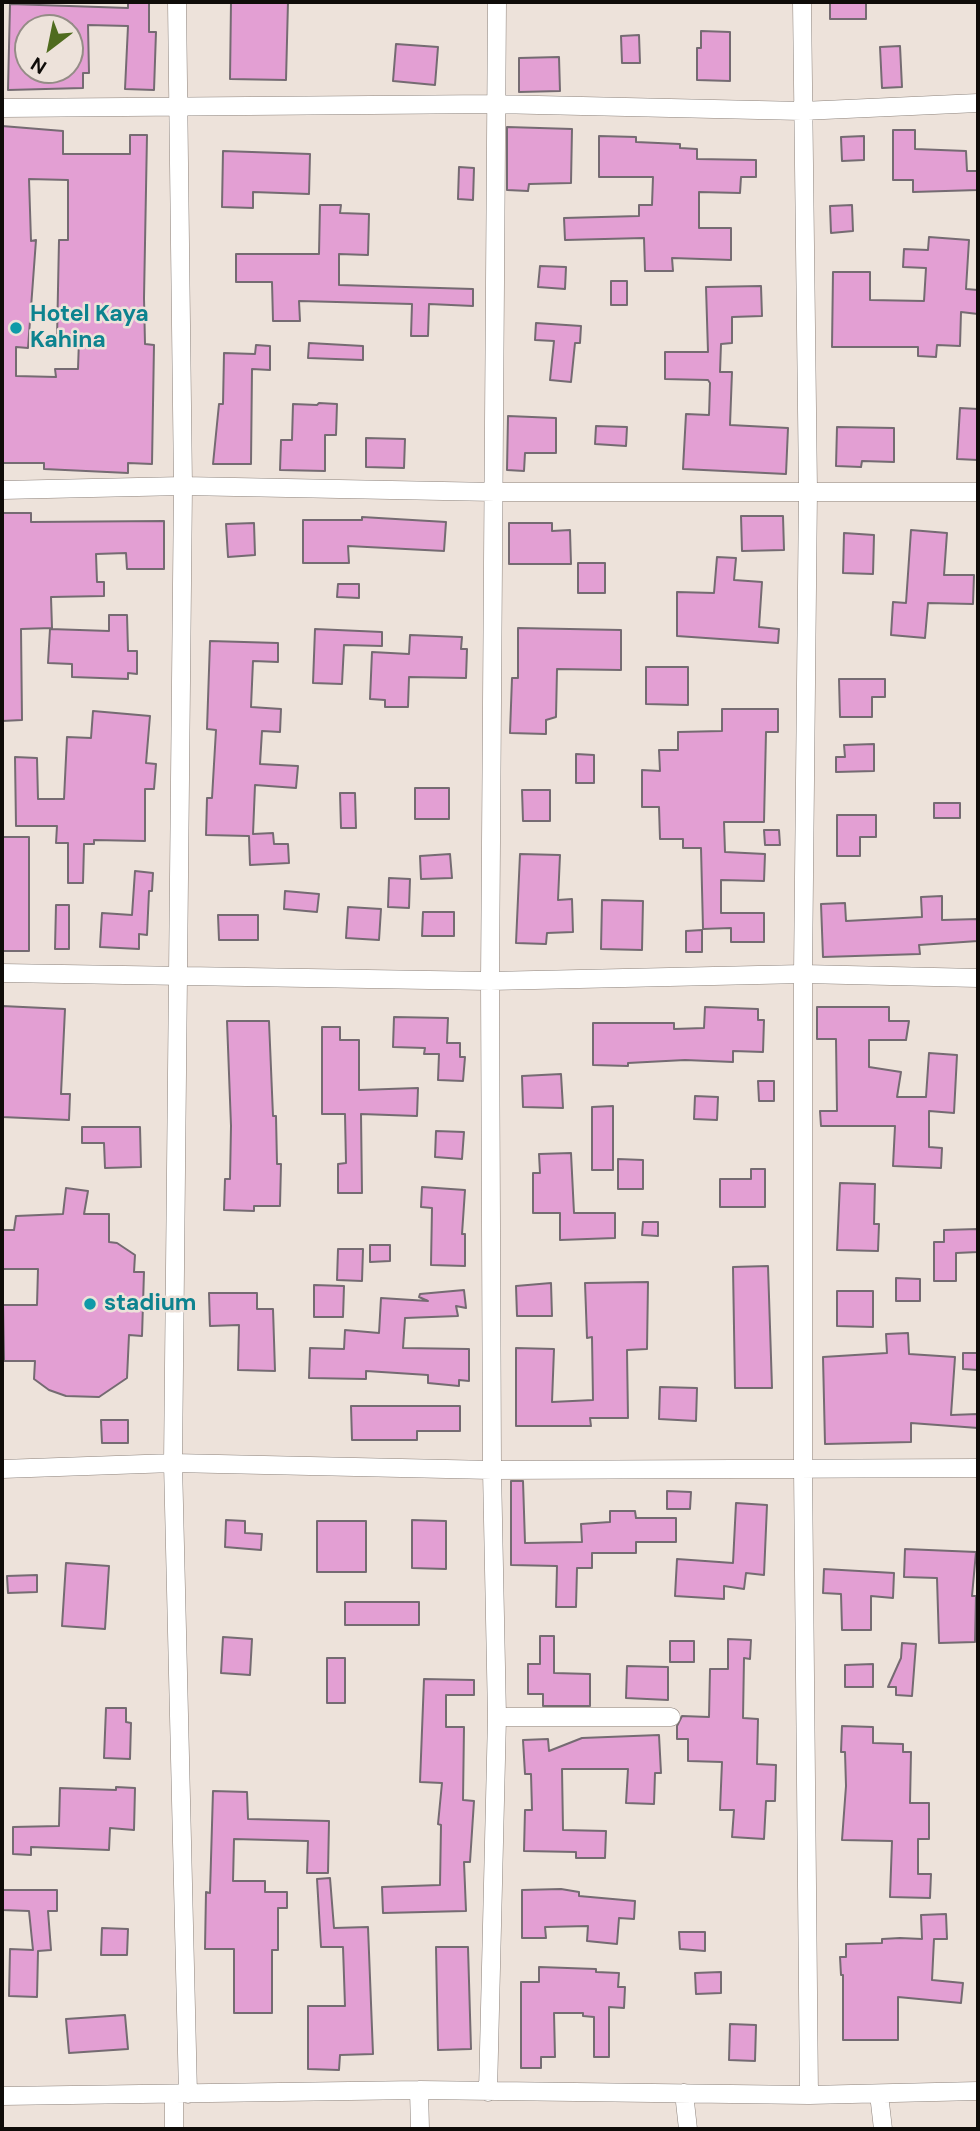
<!DOCTYPE html>
<style>
body{margin:0}
#map{position:relative;width:980px;height:2131px;overflow:hidden;background:#ede2da;font-family:"DM Sans",sans-serif}
canvas{display:block}
.frame{position:absolute;inset:0;border:4px solid #0f0c09;pointer-events:none}
.north{position:absolute;left:14px;top:14px;width:70px;height:70px;box-sizing:border-box;background:#ede2da;border:2px solid #948c86;border-radius:50%;rotate:212deg;font-size:19px;font-weight:700;line-height:28px;text-align:center;color:#0f0c09}
.north::after{content:'';display:block;margin:auto;width:24px;height:32px;background:#4f6b1e;clip-path:polygon(50% 0,100% 100%,50% 72%,0 100%)}
</style>
<div id="map">
<canvas width="980" height="2131"></canvas>
<div class="frame"></div>
<div class="north">N</div>
</div>
<script>
const ctx = document.querySelector('canvas').getContext('2d');
ctx.lineJoin = 'round';
function paint(path, color) {
  ctx.fillStyle = color;
  ctx.fill(path, 'evenodd');
}
function stroke(path, color, width, dash) {
  ctx.strokeStyle = color;
  ctx.lineWidth = width;
  ctx.lineCap = dash ? 'butt' : 'round';
  ctx.setLineDash(dash || []);
  ctx.stroke(path);
}
function write(font, color, halo, rows, align = 'center') {
  ctx.font = font + ' "DM Sans",sans-serif';
  ctx.lineWidth = 5;
  ctx.setLineDash([]);
  ctx.textBaseline = 'middle';
  ctx.strokeStyle = halo;
  ctx.fillStyle = color;
  for (const [text, x, y, turn = 0] of rows) {
    ctx.save();
    ctx.translate(x, y);
    ctx.rotate((+turn || 0) * Math.PI / 180);
    ctx.textAlign = isNaN(turn) ? turn : align;
    if (halo) ctx.strokeText(text, 0, 0);
    ctx.fillText(text, 0, 0);
    ctx.restore();
  }
}
const building = new Path2D(`
 M128,2H149V32H156L154,90L125,89L128,26L88,25L89,73H83V88L8,90L10,4L128,8ZM28,23L72,24L73,70H28Z
 M231,2H288L286,80L230,79Z
 M830,2H866V19H830Z
 M701,31L730,32V81L697,80V48H701Z
 M639,35L640,63H622L621,36Z
 M396,44L438,47L435,85L393,81Z
 M900,46L902,87L882,88L880,47Z
 M559,57L560,91L519,92V58Z
 M2,126L63,131V154H130V135H147L144,298L145,344L154,345L152,464L128,463V473L44,469V463H2ZM29,179L68,180V240H59L57,339L79,340L78,369H55L56,377L16,376V347L28,348L36,240L31,241Z
 M507,127L572,129L571,183L529,184L528,191L507,190Z
 M893,130H915V149L966,151L967,171H978V190L913,192V180H893Z
 M599,136L636,137V142L680,144V148L697,149V159L756,160V177H741L740,193L699,192V228H731V260L672,258L673,271H645L644,238L565,240L564,218L639,216V205H652L653,177H599Z
 M864,136V160L842,161L841,137Z
 M223,151L310,154L309,194L253,192V208L222,207Z
 M459,167L474,168L473,200L458,199Z
 M320,205H341L340,213L369,214L368,255L339,254V285L473,289V306L429,304L428,336H411L412,304L299,301L300,321H273L272,282H236V254H319Z
 M852,205L853,231L831,233L830,206Z
 M929,237L969,240L966,289L978,290V314L961,312L960,346L937,345L936,357L918,356V347H832L833,272H870V300L924,301L926,268L903,267L904,249L928,250Z
 M540,266L566,267L565,289L538,287Z
 M611,281H627V305H611Z
 M761,286L762,316L732,317V343L721,344L720,372H732L730,425L788,428L786,474L683,469L686,414L709,415L710,383L708,380L665,379V352H708L706,287Z
 M536,323L581,326L580,343H575L571,382L550,380L554,341L535,340Z
 M309,343L363,346V360L308,358Z
 M256,345L270,346V370L252,369L251,464H213L219,404H223L224,353L255,354Z
 M319,403L337,404L336,435H325V471L280,470L281,440H292L293,404L317,405Z
 M960,408L978,409V460L957,459Z
 M508,416L556,418V453H525L524,471L507,470Z
 M596,426L627,427L626,446L595,444Z
 M837,427L894,428V462L862,461L861,467L836,466Z
 M366,438L405,439L404,468L366,467Z
 M2,513H31V522L164,521V569H127L126,553L96,554L97,582H104V596L51,597L52,628L21,629L22,720L2,721Z
 M741,516H783L784,550L742,551Z
 M362,517L446,522L444,551L348,546L349,563H303V520H362Z
 M254,523L255,555L228,557L226,524Z
 M509,523H552V531L570,530L571,564H509Z
 M911,530L947,533L944,575H974L973,604L928,603L925,638L891,635L893,602L906,603Z
 M844,533L874,535L873,574L843,573Z
 M717,557L736,558L734,580L762,582L759,627L779,629L778,643L677,636V592L714,593Z
 M578,563H605V593H578Z
 M338,584H359V598L337,597Z
 M109,615H127L128,651H137V674L128,673V679L72,677V664L48,663L50,629L109,631Z
 M518,628L621,630V670L557,669L556,717L546,720V734L510,733L512,678H518Z
 M315,629L382,632V646L344,645L342,684L313,683Z
 M410,635L462,637L461,649H467L466,678L409,677L408,707H385V700L370,699L372,652L409,654Z
 M210,641L278,643V662L253,661L251,707L281,709L280,732L262,731L260,764L298,766L296,788L255,785L253,834L273,833L274,844H288L289,863L250,865L249,836L206,835L207,798H212L216,730L207,729Z
 M646,667H688V705L646,704Z
 M839,679H885V697H872V717H840Z
 M722,709H778V732H766L764,822H724L725,852L765,854L764,881L721,880V913H764V942H731V928L703,929L701,848H683V839H660L659,807H642V770L660,771L659,750H678V732L722,731Z
 M93,711L150,716L146,763L156,764L154,789H145V841L94,840V844H84L83,883H68V843H56L57,826H16L15,757L37,758L38,799H64L67,737L91,738Z
 M874,744V771L836,772V757H845L844,745Z
 M576,754L594,755V783H576Z
 M415,788H449V819H415Z
 M522,790H550V821H523Z
 M340,793H355L356,828H341Z
 M934,803H960V818H934Z
 M837,815H876V837H860V856H837Z
 M764,830H779L780,845H765Z
 M2,837H29V951H2Z
 M450,854L452,878L421,879L420,856Z
 M520,854L560,855L558,900L572,899L573,932L547,933L546,944L516,943Z
 M135,871L153,873L152,891H149L147,935L139,934V949L100,947L102,913L132,915Z
 M389,878L410,879L409,908L388,907Z
 M285,891L319,894L317,912L284,909Z
 M942,896V920L978,919V941L919,945L920,954L823,957L821,904L845,903L846,921L922,917L921,897Z
 M602,900L643,901L642,950L601,949Z
 M56,905H69V949H55Z
 M348,907L381,909L379,940L346,938Z
 M423,912H454V936H422Z
 M218,915H258V940H219Z
 M702,930V952H686V931Z
 M2,1006L65,1009L61,1094H70L69,1120L2,1117Z
 M705,1007L758,1009V1020H764L763,1052L733,1051V1062L685,1060L628,1063V1066L593,1065V1023H674V1029L704,1028Z
 M817,1007H889V1021H909L906,1040H869V1067L901,1072L897,1097H926L929,1053L957,1055L954,1113L929,1111V1147L942,1148L941,1168L893,1166L895,1126H821L820,1111H837L836,1039H817Z
 M394,1017L448,1018L447,1043H460V1057H465L463,1081L438,1080L439,1054H424L425,1048L393,1047Z
 M227,1021H269L273,1116H276L277,1164H281L280,1206H254V1211L224,1210L225,1179H230L231,1126Z
 M322,1027H340V1040H359V1090L418,1088L417,1116L361,1114L362,1193H338V1164L346,1163L345,1114H322Z
 M561,1074L563,1108L523,1107L522,1076Z
 M758,1081H774V1101H759Z
 M695,1096L718,1097L717,1120L694,1119Z
 M613,1106V1170H592V1107Z
 M82,1127H140L141,1167L105,1168L104,1143H82Z
 M436,1131L464,1132L462,1159L435,1157Z
 M571,1153L574,1213H615V1238L560,1240V1213H533V1173H540L539,1154Z
 M618,1159L643,1160V1189H618Z
 M751,1169H765V1207H720V1179H751Z
 M840,1183L875,1184L874,1224H879L878,1251L837,1250Z
 M422,1187L465,1190L462,1234H465V1266L431,1265L432,1208L421,1207Z
 M66,1188L88,1191L84,1214H109V1242L117,1243L135,1255L134,1272H144L142,1336L129,1335L127,1378L99,1397L66,1396L49,1390L34,1379L35,1361H4L3,1305H37L38,1269H2V1230H14L16,1216L63,1214Z
 M643,1222H658V1236L642,1235Z
 M978,1229V1252L956,1253V1281H934V1242H944V1230Z
 M370,1245H390V1261L370,1262Z
 M338,1249H363L362,1281L337,1280Z
 M768,1266L772,1388H735L733,1267Z
 M896,1278L920,1279V1301H896Z
 M648,1282L647,1349L627,1350L628,1418H590L591,1426H516V1348L554,1349L552,1402L593,1400L592,1337L587,1338L585,1283Z
 M551,1283L552,1316H517L516,1286Z
 M314,1285L344,1286L343,1317H314Z
 M464,1290L466,1308L456,1306L458,1316L405,1318L403,1348L469,1349V1381L459,1380V1386L428,1383V1375L366,1371V1379L309,1378L310,1348L344,1349L345,1330L379,1333L381,1298L428,1301L419,1297L420,1294Z
 M837,1291H873V1327L837,1326Z
 M209,1293H257V1309H273L275,1371L238,1370L239,1325L210,1326Z
 M908,1333L909,1354L955,1357L951,1415L978,1414V1428L911,1423V1442L825,1444L823,1357L887,1353L886,1334Z
 M963,1353H978V1370L963,1369Z
 M660,1387L697,1388L696,1421L659,1419Z
 M351,1406H460V1431H417V1440H352Z
 M101,1420H128V1443H102Z
 M511,1481H523L525,1543L582,1542L581,1524L610,1522V1511H635L636,1518H676V1542H636V1553H592V1568H577L576,1607H556L557,1566L511,1565Z
 M667,1491L691,1492L690,1509H667Z
 M736,1503L767,1505L764,1575L746,1573L744,1589L724,1586V1599L675,1596L677,1559L733,1563Z
 M226,1520L245,1521V1533L262,1534L261,1550L225,1547Z
 M412,1520L446,1521V1569L412,1568Z
 M317,1521H366V1572H317Z
 M905,1549L976,1552L972,1596H976L975,1642L939,1643L937,1578L904,1577Z
 M66,1563L109,1566L105,1629L62,1626Z
 M824,1569L894,1573L893,1598L871,1596V1630H842L841,1594L823,1593Z
 M37,1575V1592L8,1593L7,1576Z
 M345,1602H419V1625H345Z
 M540,1636H554V1673L590,1674V1706H543V1694H528V1664H540Z
 M223,1637L252,1639L250,1675L221,1673Z
 M728,1639L751,1640L750,1659L744,1658L743,1718L758,1719L757,1764L776,1765L775,1801H766L764,1839L732,1837L734,1810H720L722,1762L688,1761V1739H677V1726L682,1716L709,1717L710,1669H728Z
 M670,1641H694V1662H670Z
 M902,1643L916,1644L912,1696L896,1695V1687H888L901,1658Z
 M327,1658H345V1703H327Z
 M873,1664V1687H845V1665Z
 M627,1666L668,1667V1700L626,1698Z
 M424,1679L474,1680V1695H446V1727H464L463,1800L474,1801L470,1862H464L466,1911L383,1913L382,1887L440,1885L441,1825L438,1824L442,1783L420,1782Z
 M106,1708H126V1722L131,1723L130,1759L104,1758Z
 M842,1726L873,1727V1743L903,1744V1752H911L910,1803H929V1839H918V1874H931L930,1898L890,1897L892,1841L842,1840L846,1786L845,1752H841Z
 M659,1735L661,1773H655L654,1804L626,1803L628,1769H562L563,1830L606,1831L605,1858H576V1852L524,1851L525,1810H532L531,1774H525L523,1740L548,1739L549,1751L582,1738Z
 M116,1787L135,1788L134,1830L110,1828L109,1850L31,1847V1855L13,1854V1827L59,1826L60,1788L116,1790Z
 M213,1791L247,1792L248,1819L329,1821L328,1873H307L308,1841L234,1839L233,1881H265V1892H287V1908H278V1950H272V2013H234V1949H205L206,1892L210,1893Z
 M330,1878L334,1928L368,1927L373,2054L340,2055L339,2070L308,2069V2006H345L343,1947H321L317,1879Z
 M561,1889L579,1892V1896L635,1901L634,1919L619,1918L617,1944L587,1941L588,1926L545,1927L546,1938H522V1890Z
 M2,1890H57V1911H48L51,1950L38,1951L37,1997L9,1996L10,1949L33,1950L29,1911L2,1910Z
 M946,1914L947,1939H934L932,1980L963,1983L961,2003L898,1997V2040H843V1975H841L840,1957H846V1944L882,1943V1939L900,1938L922,1939L921,1915Z
 M102,1928L128,1929L127,1955H101Z
 M679,1932H705V1951L680,1949Z
 M436,1947H468L471,2049L438,2050Z
 M539,1967L596,1969V1972L619,1973L618,1987H625L624,2008L609,2007V2057H594V2017L583,2016V2013H554L555,2057H541V2068H521V1982H539Z
 M721,1972V1993L696,1994L695,1973Z
 M125,2015L128,2049L69,2053L66,2019Z
 M730,2024L756,2025L755,2061L729,2060Z`);
paint(building, '#e39fd3');
stroke(building, '#756b72', 2);
const street = new Path2D(`
 M177,2L183,486L173,1463L188,2094
 M802,2L808,490L803,974V1468L809,2095
 M2,108L494,104L802,111L978,103
 M2,490L183,486L495,492H978
 M2,973L490,981L803,974L978,978
 M2,1469L173,1463L492,1470L978,1468
 M497,1717H671
 M419,2090L420,2129
 M488,2092L497,1717L492,1470L490,981L497,2
 M684,2093L688,2129
 M879,2094L883,2129
 M174,2095V2129
 M2,2096L419,2090L809,2095L978,2091`);
stroke(street, '#8d837c', 19);
stroke(street, '#fff', 18);
for (const [x, y, r, color] of [
 [16,328,7,"#0f9aa8"],
 [90,1304,7,"#0f9aa8"]
]) {
  const dot = new Path2D();
  dot.arc(x, y, r, 0, 2 * Math.PI);
  ctx.fillStyle = color;
  ctx.fill(dot);
  stroke(dot, '#ede2da', 2.5);
}
write('bold 23px', '#0d838f', '#ede2da', [
 ["Hotel Kaya",30,315],
 ["Kahina",30,341],
 ["stadium",104,1304]
], 'left');
</script>
